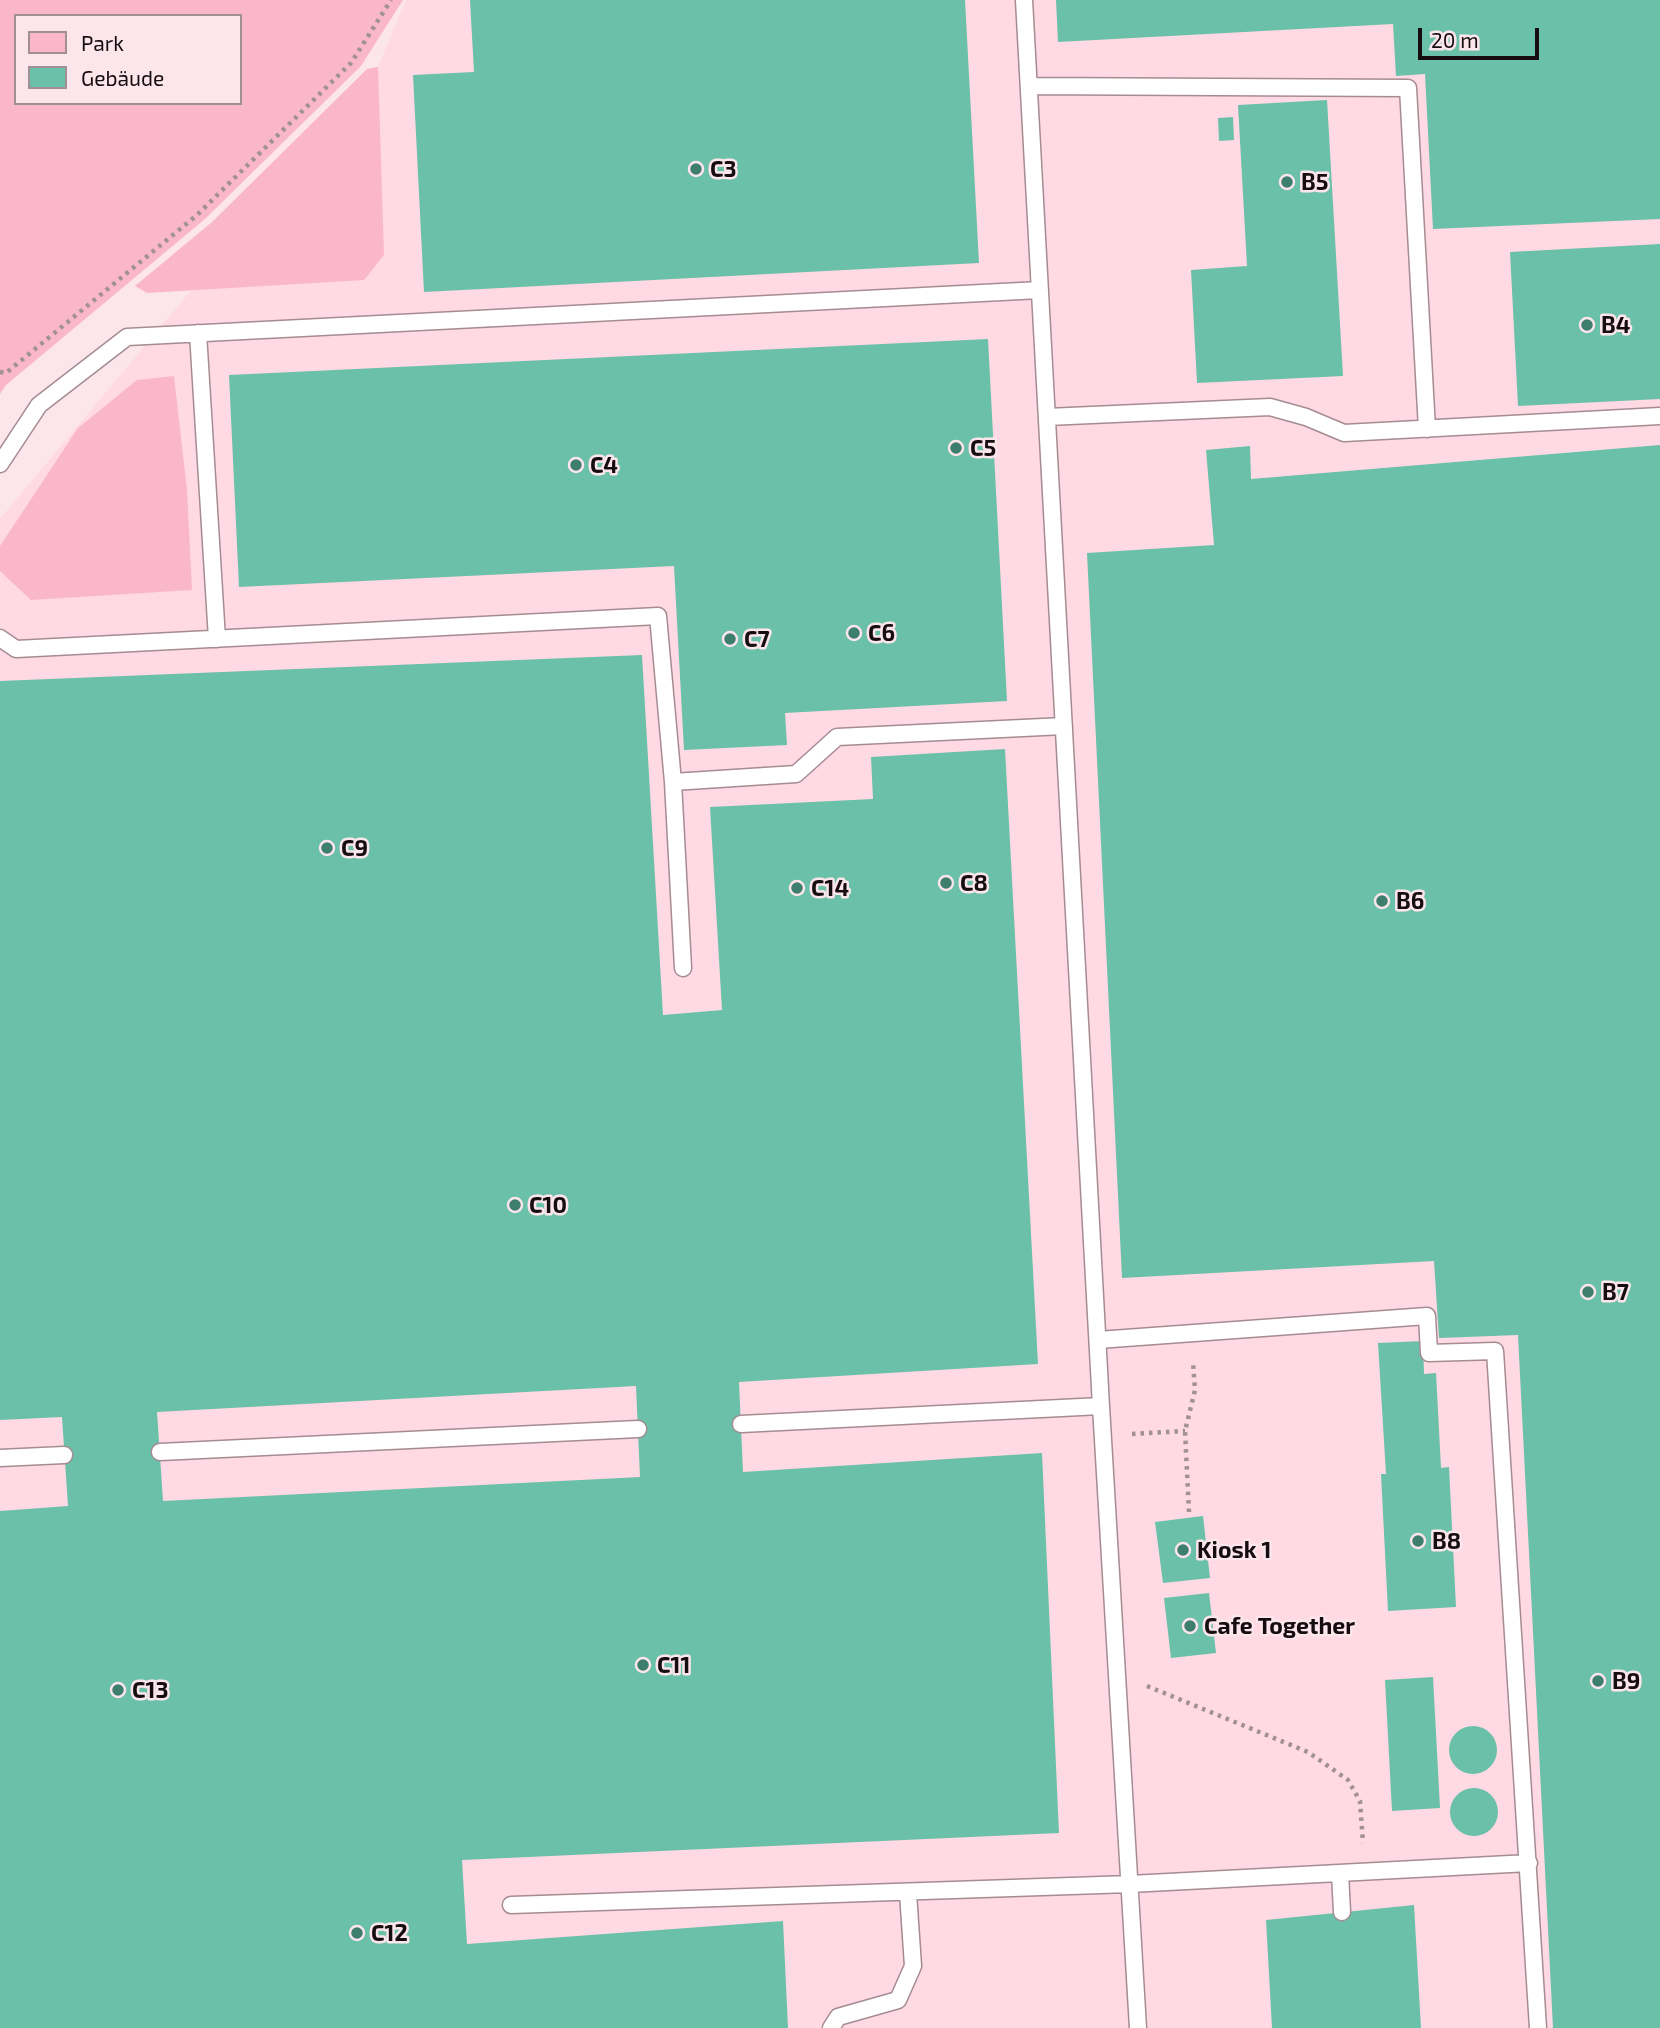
<!DOCTYPE html>
<meta charset="utf-8">
<style>
body{margin:0}
#map{position:relative;width:1660px;height:2028px;overflow:hidden;background:#fce5eb;font-family:"Exo 2",sans-serif}
canvas{display:block}
.legend{position:absolute;left:14px;top:14px;width:228px;height:91px;box-sizing:border-box;background:#fce5eb;border:2px solid #a08f93;margin:0;padding:9px 12px;list-style:none;font-size:21px;color:#160d10}
.legend li{display:flex;align-items:center;gap:14px;height:35px}
.legend b{width:35px;border:2px solid #a08f93}
.scale{position:absolute;left:1418px;top:28px;width:121px;height:32px;box-sizing:border-box;border:4px solid #160d10;border-top:0;padding-left:9px;font-size:21px;line-height:24px;white-space:nowrap;color:#160d10;-webkit-text-stroke:5px #fce5eb;paint-order:stroke}
</style>
<div id="map">
<canvas width="1660" height="2028"></canvas>
<ul class="legend">
<li><b style="height:19px;background:#fab7cb"></b>Park</li>
<li><b style="height:19px;background:#6ac0a8"></b>Gebäude</li>
</ul>
<div class="scale">20 m</div>
</div>
<script>
const ctx = document.querySelector('canvas').getContext('2d');
ctx.lineJoin = 'round';
function paint(path, color) {
  ctx.fillStyle = color;
  ctx.fill(path, 'evenodd');
}
function stroke(path, color, width, dash) {
  ctx.strokeStyle = color;
  ctx.lineWidth = width;
  ctx.lineCap = dash ? 'butt' : 'round';
  ctx.setLineDash(dash || []);
  ctx.stroke(path);
}
function write(font, color, halo, rows, align = 'center') {
  ctx.font = font + ' "Exo 2",sans-serif';
  ctx.lineWidth = 5;
  ctx.setLineDash([]);
  ctx.textBaseline = 'middle';
  ctx.strokeStyle = halo;
  ctx.fillStyle = color;
  for (const [text, x, y, turn = 0] of rows) {
    ctx.save();
    ctx.translate(x, y);
    ctx.rotate((+turn || 0) * Math.PI / 180);
    ctx.textAlign = isNaN(turn) ? turn : align;
    if (halo) ctx.strokeText(text, 0, 0);
    ctx.fillText(text, 0, 0);
    ctx.restore();
  }
}
paint(new Path2D(`
 M406,0H1660V2028H0V519L378,67Z`), '#ffd9e4');
paint(new Path2D(`
 M0,0H403L361,66L205,219L6,385L0,394ZM16,16H240V103H16Z
 M378,67L384,255L364,280L147,293L135,286L212,222L367,69Z
 M174,376L187,490L192,590L31,600L0,571V546L78,428L137,380Z`), '#fab7cb');
paint(new Path2D(`
 M470,0H965L979,263L424,292L413,75L474,72Z
 M1056,0H1660V219L1433,229L1425,74L1396,76L1393,24L1058,42Z
 M1327,100L1343,376L1197,383L1191,270L1247,266L1238,105Z
 M1233,117L1234,140L1219,141L1218,118Z
 M1660,244V399L1518,406L1510,252Z
 M988,339L1007,701L785,713L787,745L684,750L674,566L239,587L229,375Z
 M1660,445V2028H1553L1518,1335L1439,1338L1434,1261L1122,1278L1087,553L1214,545L1206,450L1250,446L1251,479Z
 M642,655L663,1015L722,1010L710,807L873,799L871,757L1005,749L1038,1364L739,1382L743,1472L1042,1453L1059,1833L462,1860L467,1944L783,1921L788,2028H0V1511L68,1506L62,1417L0,1420V681ZM636,1386L640,1477L163,1501L157,1412Z
 M1423,1341L1424,1374L1436,1373L1441,1468L1449,1467L1456,1607L1388,1611L1381,1474H1386L1378,1343Z
 M1203,1516L1210,1578L1163,1583L1155,1522Z
 M1209,1593L1216,1653L1171,1658L1164,1598Z
 M1433,1677L1440,1808L1392,1811L1385,1680Z
 M1449 1750a24 24 0 1 1 48 0a24 24 0 1 1-48 0Z
 M1450 1812a24 24 0 1 1 48 0a24 24 0 1 1-48 0Z
 M1414,1905L1421,2028H1272L1266,1920Z`), '#6ac0a8');
const service = new Path2D(`
 M1024,0L1101,1406L1138,2028
 M1029,86L1408,88L1427,429
 M198,333L217,639
 M1047,417L1270,407L1306,417L1344,433L1660,416
 M0,464L39,405L127,337L1040,290
 M0,638L16,649L658,616L673,782
 M683,968L673,782L796,774L837,737L1064,726
 M1098,1340L1427,1316L1429,1353L1495,1351L1538,2028
 M741,1424L1101,1406
 M160,1452L638,1429
 M0,1458L64,1455
 M1340,1873L1342,1912
 M511,1905L1130,1884L1529,1863
 M831,2028L838,2017L898,2000L913,1966L908,1893`);
stroke(service, '#a58b92', 19);
stroke(new Path2D(`
 M0,372L6,373L197,215L351,63L391,0
 M1132,1434L1185,1431
 M1189,1512L1185,1431L1195,1390L1193,1362
 M1147,1686L1308,1752L1348,1780L1360,1801L1363,1843`), '#a19094', 4.5, [3.5, 5]);
stroke(service, '#fff', 16);
for (const [x, y, r, color] of [
 [696,169,7,"#3e7e6d"],
 [1287,182,7,"#3e7e6d"],
 [1587,325,7,"#3e7e6d"],
 [956,448,7,"#3e7e6d"],
 [576,465,7,"#3e7e6d"],
 [854,633,7,"#3e7e6d"],
 [730,639,7,"#3e7e6d"],
 [327,848,7,"#3e7e6d"],
 [946,883,7,"#3e7e6d"],
 [797,888,7,"#3e7e6d"],
 [1382,901,7,"#3e7e6d"],
 [515,1205,7,"#3e7e6d"],
 [1588,1292,7,"#3e7e6d"],
 [1418,1541,7,"#3e7e6d"],
 [1183,1550,7,"#3e7e6d"],
 [1190,1626,7,"#3e7e6d"],
 [643,1665,7,"#3e7e6d"],
 [1598,1681,7,"#3e7e6d"],
 [118,1690,7,"#3e7e6d"],
 [357,1933,7,"#3e7e6d"]
]) {
  const dot = new Path2D();
  dot.arc(x, y, r, 0, 2 * Math.PI);
  ctx.fillStyle = color;
  ctx.fill(dot);
  stroke(dot, '#fce5eb', 2.5);
}
write('bold 23px', '#160d10', '#fce5eb', [
 ["C3",710,169],
 ["B5",1301,182],
 ["B4",1601,325],
 ["C5",970,448],
 ["C4",590,465],
 ["C6",868,633],
 ["C7",744,639],
 ["C9",341,848],
 ["C8",960,883],
 ["C14",811,888],
 ["B6",1396,901],
 ["C10",529,1205],
 ["B7",1602,1292],
 ["B8",1432,1541],
 ["Kiosk 1",1197,1550],
 ["Cafe Together",1204,1626],
 ["C11",657,1665],
 ["B9",1612,1681],
 ["C13",132,1690],
 ["C12",371,1933]
], 'left');
</script>
